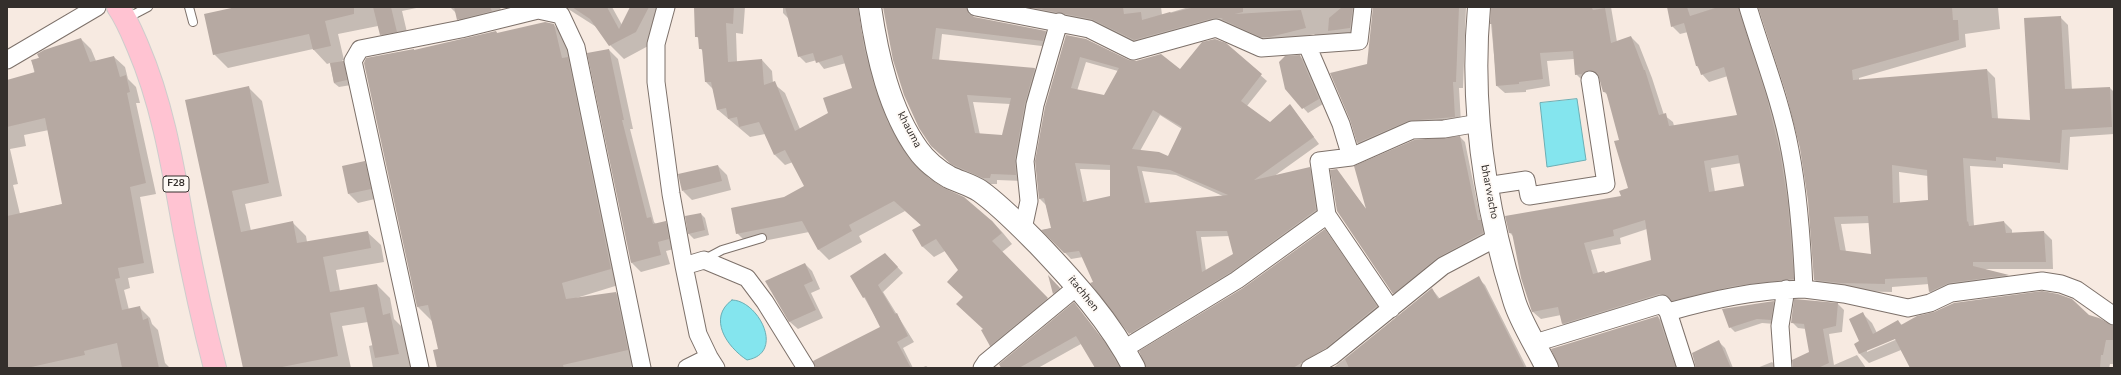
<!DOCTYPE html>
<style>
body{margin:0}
#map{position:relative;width:2121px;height:375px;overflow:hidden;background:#f7eae1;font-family:"Nunito Sans",sans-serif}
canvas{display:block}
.frame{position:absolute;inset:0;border:8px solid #342f2c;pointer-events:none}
</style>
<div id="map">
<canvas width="2121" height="375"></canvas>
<div class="frame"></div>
</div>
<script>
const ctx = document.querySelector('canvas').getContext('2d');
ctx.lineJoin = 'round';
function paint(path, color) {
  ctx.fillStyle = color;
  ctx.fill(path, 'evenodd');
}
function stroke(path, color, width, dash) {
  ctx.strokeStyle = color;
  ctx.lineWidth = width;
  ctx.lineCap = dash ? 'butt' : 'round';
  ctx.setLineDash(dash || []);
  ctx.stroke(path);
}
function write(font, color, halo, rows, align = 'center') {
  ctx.font = font + ' "Nunito Sans",sans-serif';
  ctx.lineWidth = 3.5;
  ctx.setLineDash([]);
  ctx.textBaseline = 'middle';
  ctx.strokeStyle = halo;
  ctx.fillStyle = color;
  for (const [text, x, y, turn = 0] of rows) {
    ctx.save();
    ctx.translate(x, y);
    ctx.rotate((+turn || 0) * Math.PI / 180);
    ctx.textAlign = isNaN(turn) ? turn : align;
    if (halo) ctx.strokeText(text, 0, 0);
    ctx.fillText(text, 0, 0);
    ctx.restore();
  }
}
const water = new Path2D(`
 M1577,99L1586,160L1547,167L1540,103Z
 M732,300C758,300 786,353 747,360C727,347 707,318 732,300Z`);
paint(water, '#84e5ee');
stroke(water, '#6caeb4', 1);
paint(new Path2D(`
 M237,7H421L402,11L410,45L395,48L381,34L378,26L338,34L344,60H342L348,66L351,85L339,87L334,83L330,63L327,64L313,49L228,68L214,54Z
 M500,7L505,25L472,33L458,19L457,14L450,7Z
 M565,7H612L622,25L631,7H663L650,45L624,59L610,45L598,28Z
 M699,7H745L743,34L736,33L737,62L762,60L772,71L773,83L785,93L800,129L829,114L854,88L846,63L824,69L817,60L806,63L799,56L790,20L783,13V7H855L862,35L872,45L907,152L918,169L929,180L992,221L1003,233L1012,244L1002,252L1057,309L1001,356L990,346L984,329L964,297L959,270L945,251L934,257L923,247L914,230L922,226L905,211L859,236L862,242L829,260L818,249L809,232L748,244L737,233L784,198L806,187L793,162L785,165L775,155L765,134L750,137L718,110L713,89L706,82L704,52L700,48V39L697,37Z
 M884,7H975L972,13L974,18L1046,32L1052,38L1050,47L942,34L939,61L1035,69L1041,76L1023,181L997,180V184H990L963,172L952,165L931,145ZM973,102L1010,104L1003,136L980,135Z
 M998,7H1161L1162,15L1189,7H1363L1357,35L1319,39L1314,34L1277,43H1267L1229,26L1141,47Z
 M1374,7H1466L1463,88H1459L1461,123L1365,149L1358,143L1351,120L1368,64Z
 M1492,7H1611L1617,42L1631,37L1639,45L1652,78L1664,115L1673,122L1674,126L1738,116L1728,76L1709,82L1702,74L1697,66L1688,32L1680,34L1672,26L1668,7H1750L1787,160L1801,287L1667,302L1570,331L1563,324L1561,315L1541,319L1533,312L1514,237L1510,233L1622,197L1629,188L1621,141L1608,95L1604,92L1600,78L1584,82L1576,74L1574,59L1547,61L1550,86L1526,90V92L1505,93L1497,86L1491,24ZM1741,163L1745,187L1715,192L1711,168ZM1647,229L1652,261L1606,274L1604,272L1598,273L1591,250L1621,244L1620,238Z
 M1760,7H1998L2000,29L1965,34L1966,47L1859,78V81L1987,70L1995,78L1998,119L2031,121L2060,17L2068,25L2072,90L2110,88L2114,92V134L2070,137L2068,170L2003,164V168L1970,166L1974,226L2004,222L2012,230V234L2044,232L2052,240L2053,269H1983L2009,276L2016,283L1937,300L1930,292L1929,284L1892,287V292L1848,291L1822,287L1815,280L1809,201L1797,129ZM1899,172L1928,176L1929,201L1900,203ZM1870,223L1872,255L1846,252L1841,224Z
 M554,25L568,39L625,283L573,299L616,293L630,307L642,364L626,368H438L439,350L432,321L418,307L365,63L496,32L498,34Z
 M1066,36L1129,61L1180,70L1225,44L1267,81L1247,106L1270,123L1290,105L1319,144L1273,177L1310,168L1315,174L1322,217L1136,340L1092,283L1094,282L1083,257L1071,259L1043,230L1052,228L1046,205L1040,199ZM1086,62L1118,71L1105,96L1077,91ZM1160,115L1182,129L1168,157L1140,151ZM1080,169L1111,170V197L1087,202ZM1142,171L1176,175L1225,197L1150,203ZM1230,236L1234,255L1206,271L1201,237Z
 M81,39L91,49L96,61L114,57L125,67L128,79L136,87L140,103H136L156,194L140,197L154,273L128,278L130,288L124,290L129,310L140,308L150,318L152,324L158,330L165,363L170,368H7V83L35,76L32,61ZM49,130L63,204L20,214L13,185L18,184L10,149L26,146L24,135Z
 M609,50L618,59L633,129H630L654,222L656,224L665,222L674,231L678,248L666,251L670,264L641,272L632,263L589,54Z
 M1300,56L1305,61L1323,104L1308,113L1286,89Z
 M249,88L262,101L282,196L245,204L251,231L293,223L306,236L307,242L367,232L381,245L384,262L336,270L340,291L377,285L390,298L394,319L403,328L412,367L373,368L369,346L373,345L368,322L342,326L351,368H244L186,101Z
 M1460,137L1465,142L1481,221L1485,225L1488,238L1398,298L1394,293L1336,170L1367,210Z
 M364,162L374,172L379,198L358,203L349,194Z
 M718,166L727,175L731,190L692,200L683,191Z
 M701,214L705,218L709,235L694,239L689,234L686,217Z
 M1324,230L1331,238L1384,314L1311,368H1147L1243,289Z
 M891,260L903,273L883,292L914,342L903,348L913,368H818L881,327L852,276Z
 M805,264L812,271L820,289L811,293L823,318L798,329L790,322L766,281Z
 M1478,278L1485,285L1527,368H1333L1432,289L1440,299Z
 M1057,285L1068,298L1063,302L1054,293Z
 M1795,300L1838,304L1844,310L1842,332L1829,334L1834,365L1857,355L1866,368H1793L1810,352L1806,329L1798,328L1792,322Z
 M1774,302L1778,306L1775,324L1762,323L1735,332L1730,327Z
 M1074,304L1110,349L1121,368H1096L1081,344L1038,368H1002Z
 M1863,314L1872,323L1877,333L1898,321L1903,326L2088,316L2114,327V364H2110L2109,368H1911L1901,350L1869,363L1860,354ZM1899,337L1900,338L1867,352V350Z
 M1658,317L1664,323L1679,368H1560Z
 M1719,342L1725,348L1733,368H1696Z
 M1772,362L1778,368H1757Z
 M926,366L929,368H921Z`), '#0003');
paint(new Path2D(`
 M236,7H354V14L325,21L331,46L313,50L309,34L213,55L204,14Z
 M373,7H391L397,32L380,35Z
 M454,7H490L492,11L457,20Z
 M572,7H607L619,29L630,7H649L636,32L609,46L590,19Z
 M694,7H734L733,24L726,23L728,62L762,59L764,85L775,81L795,131L828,113L823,98L852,88L842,55L816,63L813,53L798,57L785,7H858L864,47L874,85L888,123L908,157L929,178L944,188L964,197L992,221L1002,233L992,241L1048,298L990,346L981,330L983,329L956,304L963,297L947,282L958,270L936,239L922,247L912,230L921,225L894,201L849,225L852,231L818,250L802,221L736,234L731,208L784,197L804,186L785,150L774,155L759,122L739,127L737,117L728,119L726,108L717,110L711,82H705L702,49H699L698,37H695Z
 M883,7H966L969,14L974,17L1046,31L1043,41L936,28L932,59L1035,68L1025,103L1015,159L1016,175L991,174L990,178H983L951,164L931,146L919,128L904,95L893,60ZM967,95L1011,98L1002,135L975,133Z
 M1028,7H1123L1124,14L1141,12L1142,20L1170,12L1171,13L1195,7H1243V12L1235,14L1301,10L1306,28L1270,37H1260L1221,19L1223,18H1214L1134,40L1091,19Z
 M1342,7H1353L1350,28L1328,31L1329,18Z
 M1373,7H1459L1456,82H1453L1455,117L1408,121L1357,143L1350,120L1330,73L1367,64Z
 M1491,7L1592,8L1593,10L1605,8L1611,43L1631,36L1644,70H1645L1659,115L1666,113L1669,126L1737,115L1724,67L1701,75L1698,66H1696L1684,23L1671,27L1667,7H1687L1690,16L1718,7H1738L1767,98L1780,152L1788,203L1794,279L1734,286L1672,301L1666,295L1659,294L1562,324L1558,307L1532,312L1521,278L1512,233H1509L1505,216L1621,196L1619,191L1628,188L1614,141L1619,140L1608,99L1606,92H1603L1598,74L1589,70L1582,74L1575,75L1573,51L1540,53L1543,79L1519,82V84L1496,86L1492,24H1490ZM1738,155L1744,186L1709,192L1704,161ZM1645,220L1651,260L1605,273L1604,271L1593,274L1584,243L1614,236L1613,230Z
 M1758,7H1952L1953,20H1958L1959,40L1852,70L1853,80L1987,69L1992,118L2030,120L2024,18L2061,16L2065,89L2110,87L2112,127L2062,130L2060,163L1996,157V161L1963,158L1967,222L1968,221L1969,226L2004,221L2006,233L2044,231L2046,262H1973V266L2009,275L1949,283L1929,292L1927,277L1885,279V284L1840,283L1814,280L1808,201L1800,148L1786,93ZM1892,165L1927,170L1928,200L1893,203ZM1868,216L1871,254L1840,250L1834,217Z
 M545,22L554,24L562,58L568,57L611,269L562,283L566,299L616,292L628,350L563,365L564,368H437L433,350L438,349L428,305L417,307L364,63L366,58L414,49V50L496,31L497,33Z
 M1066,35L1086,39L1129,60L1136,61L1161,54L1180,69L1202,42L1215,39L1226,43L1262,74L1241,101L1270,122L1290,104L1314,137L1254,180L1310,167L1316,210L1231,272L1129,334L1090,283L1093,282L1079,251L1064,253L1041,230L1051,228L1044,198L1039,199L1035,161L1045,107ZM1080,57L1119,68L1104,95L1071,88ZM1153,110L1182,127L1168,156L1159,152L1132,149ZM1075,163L1110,165V196L1083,202ZM1137,166L1170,170L1228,195L1145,203ZM1196,231H1227L1233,254L1202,272Z
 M81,38L90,62L114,56L120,77L126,75L130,92L127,93L146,183L130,187L144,263L118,268L120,278L115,279L122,310L140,306L143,320L148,318L159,368H122L117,343L84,351L85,355L27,368H7V216L62,204L45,118L7,127V80L35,72L31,60L39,58L37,54L44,50Z
 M609,49L624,120H622L647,218L651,217L653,224L666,221L669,239L658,242L661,255L631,263L587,53Z
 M1300,55L1319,99L1302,109L1285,89L1279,62L1285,56Z
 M344,61L347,80L334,83L330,63Z
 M249,86L269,183L232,191L241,232L293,221L297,243L368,231L371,248L323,257L330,292L377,284L383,315L390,313L399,354L375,358L364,307L330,313L338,356L277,368H243L185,100Z
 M1460,136L1478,220H1481L1483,233L1437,258L1393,294L1337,211L1330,170L1337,169L1366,209L1354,166L1414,140Z
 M365,161L371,189L348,194L342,166Z
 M718,165L722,181L682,191L678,174Z
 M701,213L705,230L688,234L685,216Z
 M1325,229L1377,306L1326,348L1293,368H1146L1139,351L1243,288Z
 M885,253L898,267L878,285L895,314L897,313L908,336L897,342L911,368H816L813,361L880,327L865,297L863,298L850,276Z
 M805,263L813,281L804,285L816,310L789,322L765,281Z
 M1048,275L1060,288L1053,294Z
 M1479,276L1525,368H1349L1345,359L1432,288L1438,299Z
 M2042,291L2058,294L2072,299L2089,315L2099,318L2114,326V340H2106L2103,355H2101L2100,368H1910L1895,339L1859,354L1854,344L1859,341L1849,319L1863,312L1873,334L1898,320L1901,325L1917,316L1934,312L1954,303Z
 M1794,299L1838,303L1836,326L1823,329L1829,363L1818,368H1793L1792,360L1809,352L1804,324L1791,323Z
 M1774,301L1771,320L1757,319L1729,328L1722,309Z
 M1074,302L1104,341L1120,368H1095L1076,336L1019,368H1001L999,364Z
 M1658,316L1676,368H1559L1551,349Z
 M1719,340L1731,368H1696L1692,353Z`), '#b6a9a2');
const lane = new Path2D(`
 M189,7L193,22
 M127,18L148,7
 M705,259L722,250L762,238`);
const street = new Path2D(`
 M666,7L656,44V82L671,194L684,266L698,334L709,357
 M976,7L1089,29L1133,51L1216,28L1261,48L1359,41L1363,7
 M1307,45L1341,124L1351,157
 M7,60L97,7
 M1486,186L1526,180L1529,196L1606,184L1590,80
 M1023,229L1029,201L1025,161L1035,105L1059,22
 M684,266L704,260L747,278L765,302L806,368
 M1804,289L1844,294L1908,308L1930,303L1951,293L2042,281L2061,284L2077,290L2114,316
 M1391,309L1327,215L1319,161L1351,157L1412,130L1444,129L1479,123
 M1668,312L1686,368
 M1535,343L1662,304L1668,312C1715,299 1756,290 1804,289C1802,242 1799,196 1790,150C1781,101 1762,54 1748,7
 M1124,349L1237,280L1327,215
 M420,368L353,61L360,49L461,29L538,10L561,15L576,47L642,368
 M687,368L709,357L716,368
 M982,368L986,362L1078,286
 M1310,368L1332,356L1443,266L1498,237
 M1783,368L1780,326L1786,289`);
const secondary = new Path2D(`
 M870,7C877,55 889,110 918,150C925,160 938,171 949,177C959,182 971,185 980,191C1001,206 1020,226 1038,244C1074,282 1110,321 1134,368
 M1479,7C1470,105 1485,206 1514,300C1520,321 1537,347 1547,368`);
const primary = new Path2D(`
 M118,7C127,20 132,33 138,47C163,105 173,168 184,229C193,276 203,322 215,368`);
stroke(lane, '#7d716a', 10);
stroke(street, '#7d716a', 19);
stroke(secondary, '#7d716a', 24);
stroke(primary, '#cecdcc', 24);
stroke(lane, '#fff', 8);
stroke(street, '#fff', 17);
stroke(secondary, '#fff', 22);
stroke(primary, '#ffc3d2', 22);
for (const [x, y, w] of [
 [176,184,26]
]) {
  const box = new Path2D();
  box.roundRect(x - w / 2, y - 8, w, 16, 3);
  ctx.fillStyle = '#fef9f5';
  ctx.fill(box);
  stroke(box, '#342f2c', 1);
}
write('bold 10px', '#342f2c', null, [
 ["F28",176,184]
]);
write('11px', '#342f2c', '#fef9f5', [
 ["khauma",909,130,62],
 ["bharwacho",1489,192,79],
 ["itachhen",1083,294,51]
]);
</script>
